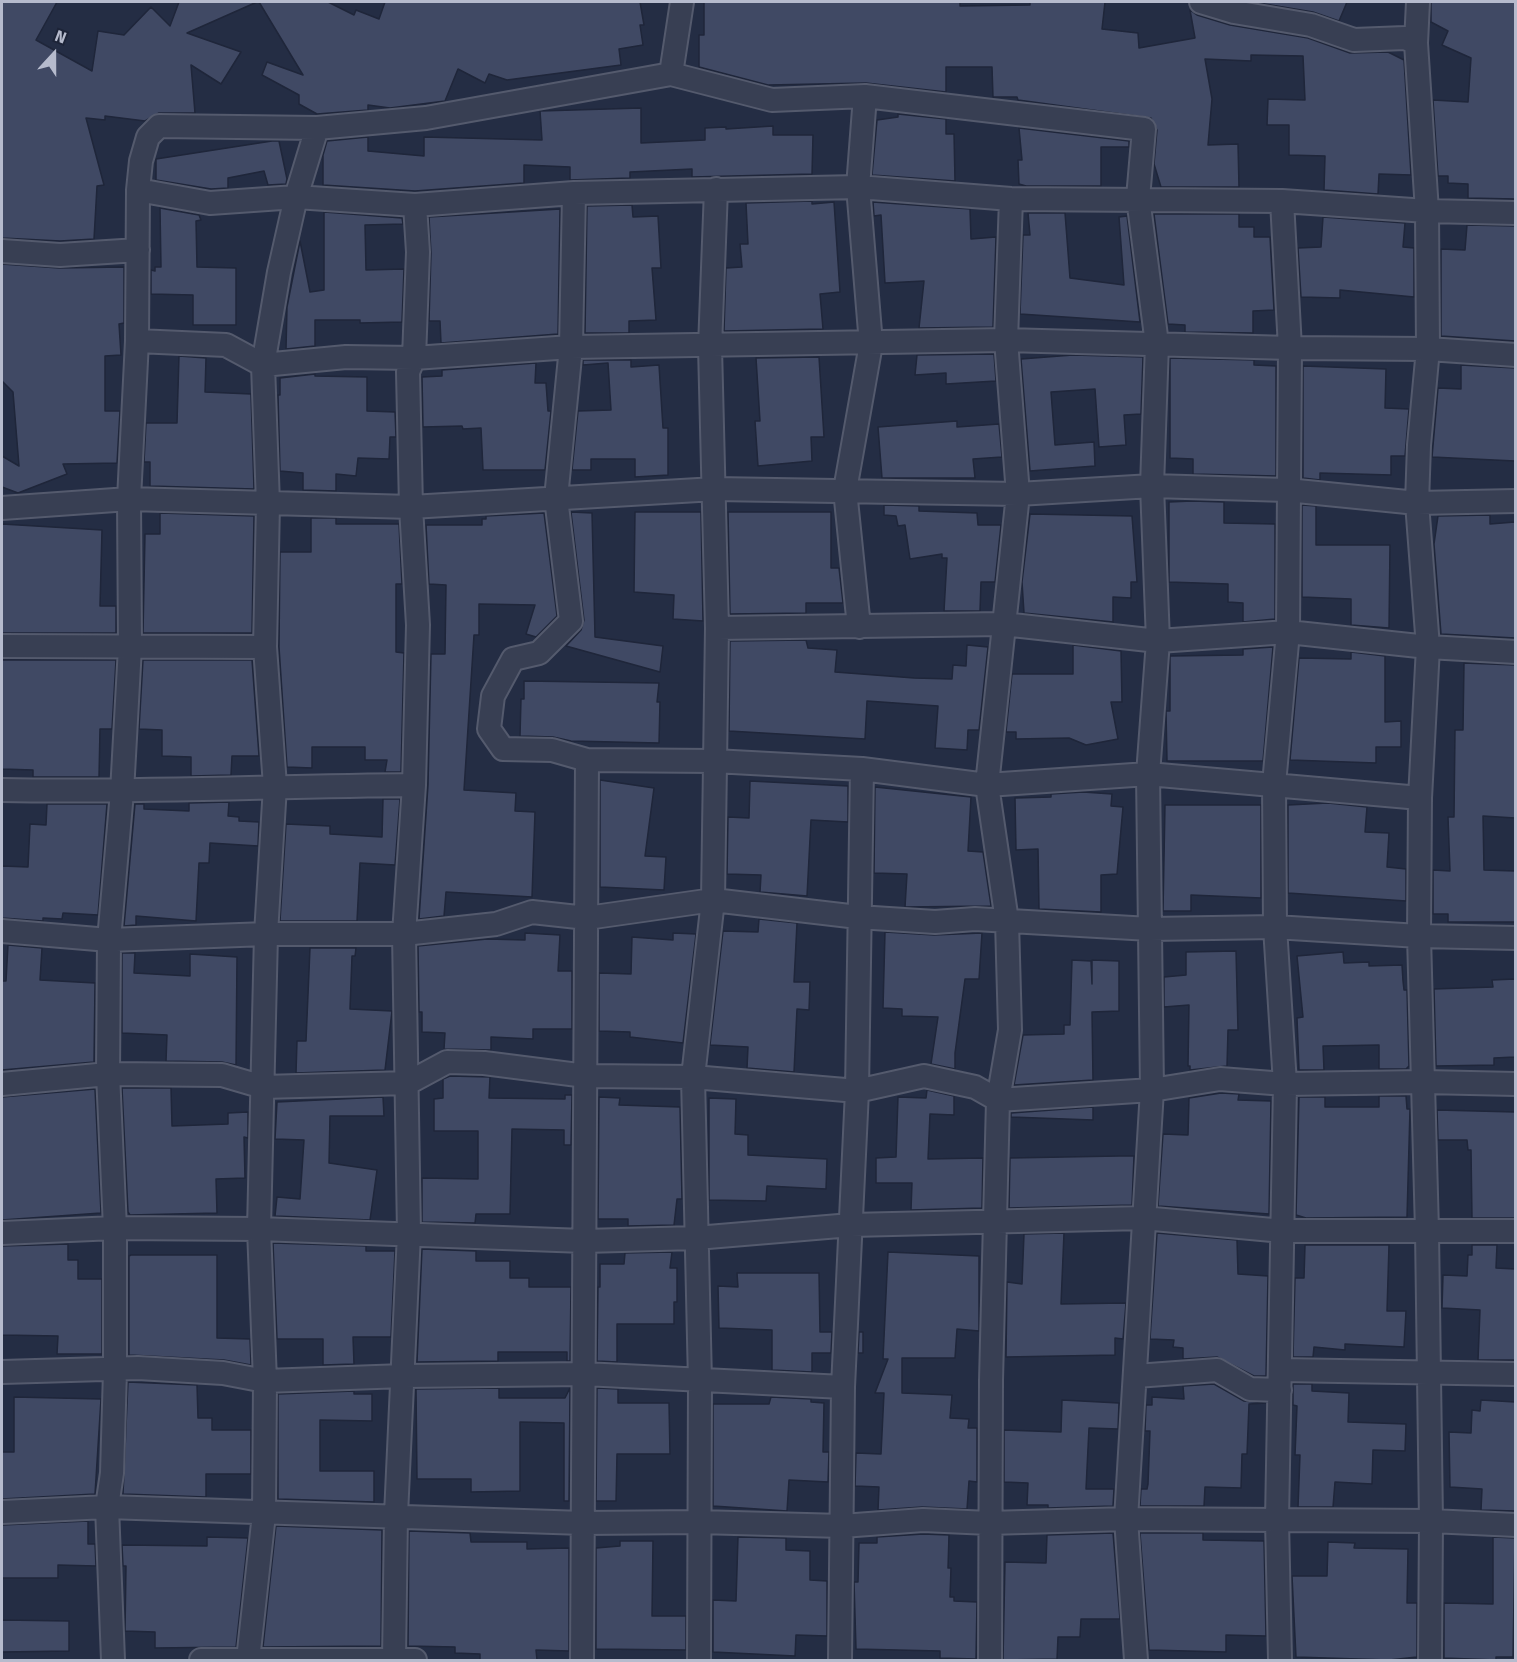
<!DOCTYPE html>
<style>
body{margin:0}
#map{position:relative;width:1517px;height:1662px;overflow:hidden;background:#242d44;font-family:"Fira Sans",sans-serif}
canvas{display:block}
.frame{position:absolute;inset:0;border:3px solid #b6bbcd;pointer-events:none}
.north{position:absolute;left:24px;top:24px;width:60px;height:60px;-webkit-text-stroke:4px #1d2438;paint-order:stroke;rotate:21deg;font-size:16px;font-weight:700;line-height:24px;text-align:center;color:#b6bbcd}
.north::after{content:'';display:block;margin:auto;width:21px;height:27px;background:#b6bbcd;clip-path:polygon(50% 0,100% 100%,50% 72%,0 100%)}
</style>
<div id="map">
<canvas width="1517" height="1662"></canvas>
<div class="frame"></div>
<div class="north">N</div>
</div>
<script>
const ctx = document.querySelector('canvas').getContext('2d');
ctx.lineJoin = 'round';
function paint(path, color) {
  ctx.fillStyle = color;
  ctx.fill(path, 'evenodd');
}
function stroke(path, color, width, dash) {
  ctx.strokeStyle = color;
  ctx.lineWidth = width;
  ctx.lineCap = dash ? 'butt' : 'round';
  ctx.setLineDash(dash || []);
  ctx.stroke(path);
}
const building = new Path2D(`
 M2,2H57L36,40L92,71L98,31L124,35L151,7L170,26L179,2H257L187,33L241,52L221,84L191,65L195,113H159L145,121L105,116V120L86,118L104,185L97,186L94,239L60,241L2,238Z
 M259,2H328L354,15L356,10L379,19L385,2H640L644,25H640L643,45L619,49L621,65L507,80L489,74L485,83L458,69L445,101L390,108L368,105V110L317,114L299,104V95L262,75L267,62L303,75Z
 M704,2H960V6L1030,5V2H1105L1102,29L1138,33L1139,48L1195,38L1190,10L1197,15L1230,25L1308,38L1350,53L1388,52L1404,60L1411,175L1379,174L1378,194L1324,190L1325,156L1289,155V125H1267L1268,99L1305,100L1303,56L1251,55V61L1205,59L1212,99L1208,145L1238,144L1239,187H1161L1154,164L1157,130L1151,118L1018,100L1017,97H993L992,67H946V92L866,83L768,85L699,67V35H704Z
 M1253,2H1347L1339,21L1313,12Z
 M1431,2H1515V199L1468,198V184L1448,183V176H1438L1433,100L1468,102L1471,58L1442,45L1448,31L1431,22Z
 M641,108V143L705,140V128L726,127V129L773,126V135H813L812,174L692,177V169L630,172V178L570,180V167L524,165V183L415,191L323,185V155L327,141L368,137V151L424,156V137L542,140L540,111Z
 M898,114L946,119V134H954L955,181L872,175L877,120L898,117Z
 M1019,128L1129,141V147H1101V186H1026L1019,184L1018,160H1022Z
 M272,141H279L287,179L286,184L268,185L264,171L228,178V188L211,189L156,180V159Z
 M812,201V204L834,202L840,292L820,294L823,329L724,331L726,268L742,267L740,244H748L746,203Z
 M873,202L970,209L971,239L996,237L993,327L919,328L924,281L885,283L881,215L874,216Z
 M632,205L633,217L658,216L661,268H652L656,320L629,321V333H585L587,206Z
 M160,208L199,215L201,220L196,221L197,267L236,268V325H193V295L151,294V270L155,271V267H161Z
 M560,209L558,334L441,343L440,321H429L431,253L429,217Z
 M324,212L402,218L403,224L365,225L366,270L404,269L402,322L360,323V320H315V346L286,349L287,307L300,241L310,292L324,290Z
 M1028,213H1065L1070,278L1124,285L1119,217L1127,216L1140,322L1020,314L1023,235H1030Z
 M1154,214H1239V227H1254V237H1270L1274,310L1253,311V333L1185,332V325L1168,324Z
 M1323,217L1405,223L1403,247L1414,248V297L1340,290V298L1301,297L1298,248L1321,247Z
 M1467,225L1515,226V341L1441,336V249L1465,250Z
 M2,264L59,268L124,267V323L119,324L121,355L105,356V411H120L117,463L63,464L67,474L18,493L2,487V456L19,466L13,392L2,381Z
 M994,354L996,381L946,384V373L915,375L917,355Z
 M1073,355L1143,357L1141,414L1124,415L1126,445L1099,447L1095,389L1051,392L1055,445L1094,442L1095,466L1030,471L1021,359Z
 M179,356L206,358L205,392L251,394L254,489L150,486V462H144L146,423H177Z
 M819,357L824,437H811L812,461L758,466L755,421H760L756,358Z
 M1170,358L1254,360V365L1276,366V476L1193,474V459L1170,458Z
 M583,360H631V367L659,365L663,428H668V475L635,477V459H591V470H572L578,411L611,410L608,363L583,365Z
 M536,363L535,383H546L548,411H551L545,470H483L481,428L463,429L462,426L423,427L422,377L442,376V370Z
 M1461,365L1515,368V461L1432,457L1438,388L1461,389Z
 M1303,366L1386,369L1385,408L1409,409L1405,456H1391V475L1320,473V480L1303,478Z
 M315,374V376L367,377V411L395,412L396,437H390L389,459L358,458L356,476L336,474V491L303,490V473L280,471L278,395H280V378Z
 M957,421V427L999,424L1002,457L973,459L975,478H882L878,427Z
 M1192,501L1224,502V523L1275,524V619L1243,622V603L1228,602V584L1169,582V502Z
 M884,505L919,506V511L977,513L978,525H1001L995,582H981L980,611H944L947,558H942V554L910,559L905,525L898,526L896,516L884,515Z
 M1302,505L1316,506V545H1390L1389,628L1351,625V599L1302,597Z
 M571,512L592,513L595,637L663,646L660,672L566,646L581,630L584,620Z
 M635,512H701L703,621L673,619L674,595L634,592Z
 M728,512H831V568H839L843,603H806V613L730,614Z
 M160,513L254,516L252,633H143L145,534H160Z
 M544,513L557,616L536,637L526,634L535,605L479,604V635H474L464,790L516,793L515,811L535,812L532,897L446,892L444,916L419,919L428,785L431,654H445L446,585L429,584L426,525H482V519H486V516Z
 M1030,514L1132,516L1137,582H1131V598L1113,597V622L1024,613L1022,582Z
 M1490,515V524L1515,522V638L1441,634L1434,544L1438,516Z
 M311,518H336V524H399L402,584H396V652L404,653L401,772H385L387,760H365V747H312V768L287,767L279,647L280,552H311Z
 M2,524L102,530L100,606H116V633H2Z
 M806,640L808,648L837,650L835,672L914,678L952,679L953,665L966,666L967,645L988,647L979,730H968L967,750L935,748L938,706L867,701L865,739L729,731L730,641Z
 M1073,645L1121,651L1122,702H1111L1118,739L1086,745L1069,738L1016,739V732H1006L1012,674H1073Z
 M1273,647L1263,761H1167L1166,711H1170V656L1243,655V649Z
 M1351,652L1385,656V722L1401,721V747H1376V763L1290,760L1299,658L1351,659Z
 M2,660H116L112,729H100L99,777H33V770L2,769Z
 M143,660H252L259,756H232L231,775L191,776V757L162,756V730L139,729Z
 M1464,663L1515,665V818L1483,816L1484,870L1515,871V922H1448V914H1433V870L1450,871L1448,817H1454L1455,730H1463Z
 M524,681L659,683L657,702H660L659,743L571,741L553,737L520,736L521,699H524Z
 M600,780L654,788L645,856L666,857L664,890L600,887Z
 M750,781L848,786V822L811,820L807,896L760,892L761,875L727,874L728,817L749,818Z
 M875,787L971,797L968,851L983,852L991,906L905,907L907,874L874,873Z
 M1083,792L1112,794L1111,806L1123,807L1117,874L1101,875V912L1039,909L1038,849L1016,850L1015,798L1051,797V794Z
 M383,799H400L395,865L360,863L357,921H280L286,824L330,826V834L382,837Z
 M229,802L228,816L239,817V821L259,822L258,846L210,843L209,863H199L196,921L136,916V925L124,926L135,804H144V809L189,811V803Z
 M1328,803L1367,807L1365,832L1389,833L1387,867L1406,869V901L1288,893V805Z
 M47,804H107L98,915L63,913L62,919L43,918V921L2,918V866L28,867L30,824L46,825Z
 M1165,805H1261V898L1191,895V911H1163Z
 M759,919L797,923L794,982H810L809,1010L797,1009L794,1072L747,1068L748,1047L710,1045L723,931L758,932Z
 M885,932L934,935L982,933L979,979H965L955,1053V1069L931,1064L938,1017L902,1016V1009L883,1008Z
 M525,933L560,935L558,971H572V1029H533V1039L491,1037V1050L444,1049L445,1033L422,1032V1012H419L418,946L487,939L525,940Z
 M673,933L696,934L683,1043L630,1037V1032L599,1031V973L631,974L632,937L673,940Z
 M8,945L42,948L40,980L95,983L94,1062L2,1070V981H6Z
 M310,948H356L355,956H352L350,1009L392,1011L385,1070L296,1073L297,1041H306Z
 M1236,951L1238,1030H1228L1227,1066L1190,1070V1066H1188L1189,1005L1164,1007V977L1186,975V952Z
 M1343,952L1344,963L1369,962V966L1402,965L1403,981L1404,990H1407L1409,1066L1406,1069H1379V1045L1323,1046L1324,1070H1299L1297,1018L1303,1017L1297,956Z
 M122,953H135L134,973L190,976V954L237,957L236,1065L222,1062L166,1061L167,1035L122,1033Z
 M1072,960L1091,961L1092,984V960L1119,961V1011L1092,1012L1093,1080L1014,1085L1023,1035L1064,1034V1025H1070Z
 M1515,979V1057L1494,1058V1065L1436,1066L1434,989L1493,987L1492,980Z
 M450,1076L490,1077L489,1098L565,1099V1095H572L571,1145H564V1130L512,1129L510,1214H476L475,1223L422,1222V1178L478,1179V1131H434V1099L443,1098V1079Z
 M122,1088H171L172,1126L228,1124V1113L248,1112V1138L244,1137L245,1178L216,1179L217,1213L130,1215L128,1212Z
 M95,1089L101,1213L2,1220V1097Z
 M927,1090L954,1096V1115L930,1114L928,1159L983,1158L982,1208L911,1210L912,1183H876V1158L896,1157L898,1097L926,1098Z
 M1221,1093L1239,1094L1238,1100L1271,1101L1269,1214L1158,1206L1163,1134L1188,1135L1189,1098Z
 M1379,1096H1406L1407,1109H1410L1407,1217L1306,1218L1296,1215L1299,1097H1325V1107H1379Z
 M383,1097L384,1116H330L329,1163L377,1170L370,1220L275,1216L277,1197L300,1199L304,1140L275,1139L277,1102Z
 M599,1097L620,1098L619,1105L680,1107L682,1199H677L674,1225L628,1226V1219H598Z
 M709,1098L736,1099L735,1134L748,1135V1155L827,1159L826,1189L767,1186L766,1201L709,1200Z
 M1093,1107V1120L1011,1117V1113Z
 M1437,1110L1515,1112V1218H1472L1471,1150H1468L1467,1140H1438Z
 M1119,1156H1134L1132,1205L1009,1208L1010,1158Z
 M1064,1233L1061,1304L1126,1303L1123,1339L1115,1338V1355L1006,1357L1007,1282L1022,1284L1024,1234Z
 M1157,1233L1237,1240L1238,1274L1268,1276L1266,1376H1254L1217,1357L1183,1359V1348L1173,1347L1174,1340L1150,1339Z
 M273,1243L366,1246V1251H395L391,1337H353L354,1364L323,1365V1339H277Z
 M68,1244V1260H78V1279H102V1354H57L58,1336L2,1335V1246Z
 M1305,1245H1389L1387,1311H1406L1404,1347L1345,1344V1350L1314,1347L1313,1357H1293L1295,1278H1304Z
 M1472,1245H1497L1496,1268L1515,1269V1360H1478L1480,1310L1442,1308L1443,1275L1467,1276L1468,1255H1472Z
 M422,1249L476,1251V1261H510V1278H529V1287H571L570,1361H567V1352H498V1361L417,1362Z
 M672,1252L670,1268H677V1302H674V1324H617V1362L597,1361L598,1287H600V1264H624L625,1253Z
 M888,1252L979,1256V1331L957,1329L955,1358H902V1393L952,1395L950,1418L969,1419L968,1428H977V1482L969,1481L967,1509L922,1507L878,1510L879,1487L855,1486L856,1453L881,1454L884,1393H875L888,1359H883Z
 M131,1255H217V1338L250,1339L251,1365L224,1360L129,1355V1256Z
 M737,1273H819L820,1332H832L831,1353H812V1372L772,1370V1330L719,1328L718,1286L738,1287Z
 M859,1332H863V1353H858Z
 M128,1382L197,1385L198,1418H212V1430H251V1474H206V1497L123,1494Z
 M1214,1384L1244,1401L1266,1403L1249,1404L1247,1454H1242L1241,1488L1205,1487L1204,1506H1140L1141,1489H1147L1148,1484L1150,1431H1145L1146,1405H1152V1397L1184,1399L1183,1386Z
 M1293,1384H1312V1391L1349,1393L1348,1422L1406,1424L1405,1451L1373,1450L1372,1484L1335,1482L1333,1507H1298L1300,1455H1295L1297,1406L1293,1405Z
 M499,1388V1398H565L570,1388L569,1501H564V1423L520,1422V1491L471,1492V1479H417L416,1389Z
 M597,1388L618,1389V1403H669L670,1454H617L616,1501H596Z
 M354,1391V1394H372V1421L320,1420V1471H374V1502L278,1499V1394Z
 M14,1397L101,1399L95,1494L2,1499V1452H14Z
 M771,1397L811,1399V1402L824,1403L823,1452H829L828,1482L789,1480L787,1511L713,1506V1404H769Z
 M1062,1400L1119,1403L1118,1429L1089,1428L1086,1489H1114L1113,1506L1048,1508V1505H1027L1028,1483L1004,1482V1430L1061,1432Z
 M1481,1400L1515,1402V1511L1481,1510L1482,1489L1450,1487L1449,1432L1471,1433L1472,1410L1480,1411Z
 M88,1521V1544H95L96,1566L58,1565V1578H2V1525Z
 M276,1526L382,1530L381,1646L263,1647Z
 M409,1531L470,1533L471,1542H527V1549L569,1548V1651L536,1650L537,1660H480V1654L455,1653V1647L408,1646Z
 M1113,1533L1120,1619H1081L1080,1637H1058L1057,1659L1003,1660L1005,1562L1046,1563L1047,1535Z
 M1140,1533H1203V1540L1264,1541L1266,1636L1226,1635V1652L1149,1650Z
 M923,1534L949,1535L948,1568H951L950,1597H954V1601L977,1602L976,1659L940,1658V1651L856,1649L854,1582H858L859,1543H877V1537Z
 M207,1537L248,1538L236,1647L155,1648V1632L125,1631L126,1566H123L122,1545L207,1546Z
 M738,1537L786,1538V1550L810,1551V1580L827,1581V1636L796,1635L795,1656L713,1652V1600L736,1601Z
 M1493,1537L1515,1538L1513,1657H1496V1660L1444,1658V1603L1493,1604Z
 M620,1541H653L652,1616H686V1650L596,1649V1548L620,1546Z
 M1328,1542L1355,1543L1354,1548L1408,1549L1407,1603H1417V1657L1389,1660L1296,1657L1292,1576H1327Z
 M2,1620L69,1621V1651L2,1652Z`);
paint(building, '#404964');
stroke(building, '#1f263a', 1.5);
const minor = new Path2D(`
 M1201,2L1234,12L1311,25L1354,40L1405,38L1416,43
 M1418,2L1416,43L1427,211L1428,349L1419,445L1417,503L1428,647L1420,798L1419,936L1427,1231L1431,1521L1430,1660
 M671,74L682,2
 M138,190L210,203L296,197L415,205L574,193L858,187L1011,199L1282,201L1427,211L1516,213
 M574,193L571,347L556,498L571,621L539,653L513,659L493,696L489,729L503,749L552,750L587,760L714,761L862,769L987,785L1148,774L1420,798
 M2,251L60,255L138,250
 M137,341L226,345L263,365L346,357L414,358L571,347L1006,340L1290,348L1428,349L1516,355
 M2,508L129,499L411,507L715,489L1018,494L1152,486L1287,490L1417,503L1516,501
 M859,627L845,490L871,344L858,187L865,96
 M717,628L1003,624L1158,641L1288,632L1428,647L1516,652
 M2,646L265,647
 M2,790C139,793 276,786 414,785
 M2,931L109,940L266,934H404L496,924L532,912L587,918L713,900L858,917L935,922L975,919L1150,929L1275,927L1419,936L1516,938
 M2,1084L108,1074L222,1075L263,1087L408,1083L447,1062L484,1063L586,1076L693,1077L857,1091L924,1076L975,1087L998,1100L1152,1090L1220,1079L1285,1084L1424,1082L1516,1084
 M2,1233L115,1228L259,1229L584,1241L696,1238L851,1225L1143,1218L1283,1231H1516
 M1281,1370L1516,1374
 M2,1372L138,1368L223,1373L265,1381L404,1376L584,1374L843,1387
 M1136,1376L1217,1370L1250,1389L1280,1390
 M2,1512L107,1507L583,1523L699,1522L842,1526L923,1520L989,1523L1126,1519L1431,1521L1516,1525
 M113,1660L107,1507L112,1473L115,1371V1228L108,1074L109,940L122,792L130,647L129,499L137,341L138,190L141,161L148,137L159,126L317,128L426,118L671,74L772,100L865,96L1144,129L1138,198L1157,344L1152,486L1158,641L1148,774L1152,1090L1126,1519L1136,1660
 M201,1660H415
 M248,1660L264,1514L265,1381L259,1229L266,934L275,786L265,647L268,504L263,365L279,272L296,197L317,128
 M394,1660L396,1515L409,1233L404,934L414,785L418,625L411,507L408,372L414,358L418,252L415,205
 M582,1660L587,760
 M699,1660L700,1382L693,1077L713,900L717,628L710,347L716,189
 M840,1660L843,1387L857,1091L862,769
 M990,1660L991,1381L998,1100L1010,1030L1007,921L987,785L1018,494L1006,340L1011,199
 M1280,1660L1277,1520L1285,1084L1275,927L1274,784L1288,632L1290,348L1282,201`);
stroke(minor, '#545a6d', 26);
stroke(minor, '#383f53', 22);
</script>
